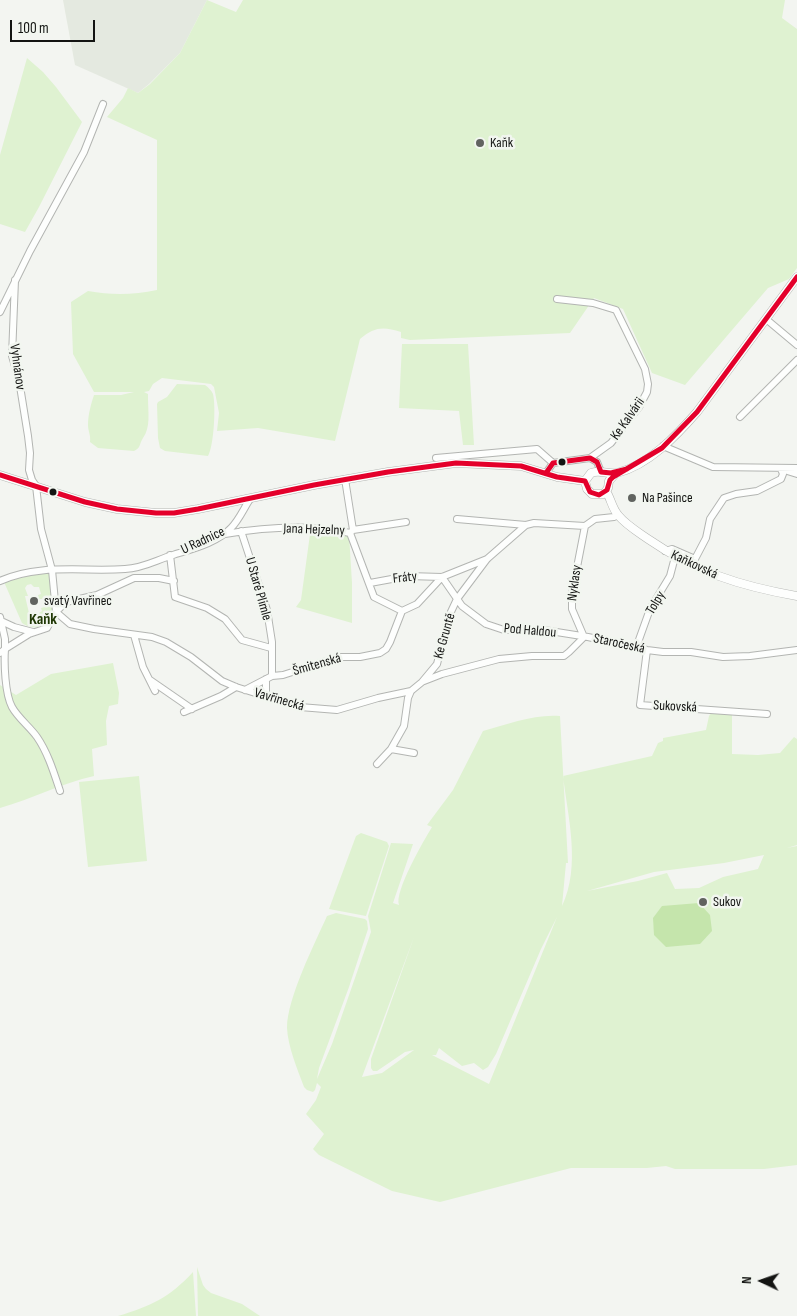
<!DOCTYPE html>
<meta charset="utf-8">
<style>
body{margin:0}
#map{position:relative;width:797px;height:1316px;overflow:hidden;background:#f3f5f1;font-family:"Sofia Sans Condensed",sans-serif}
canvas{display:block}
.north{position:absolute;left:737px;top:1256px;width:50px;height:50px;-webkit-text-stroke:4px #f2f6f0;paint-order:stroke;rotate:273deg;font-size:14px;font-weight:700;line-height:20px;text-align:center;color:#131412}
.north::after{content:'';display:block;margin:auto;width:18px;height:22px;background:#131412;clip-path:polygon(50% 0,100% 100%,50% 72%,0 100%)}
.scale{position:absolute;left:10px;top:20px;width:85px;height:22px;box-sizing:border-box;border:2px solid #131412;border-top:0;padding-left:6px;font-size:15px;line-height:18px;white-space:nowrap;color:#131412;-webkit-text-stroke:4px #f2f6f0;paint-order:stroke}
</style>
<div id="map">
<canvas width="797" height="1316"></canvas>
<div class="north">N</div>
<div class="scale">100 m</div>
</div>
<script>
const ctx = document.querySelector('canvas').getContext('2d');
ctx.lineJoin = 'round';
function paint(path, color) {
  ctx.fillStyle = color;
  ctx.fill(path, 'evenodd');
}
function stroke(path, color, width, dash) {
  ctx.strokeStyle = color;
  ctx.lineWidth = width;
  ctx.lineCap = dash ? 'butt' : 'round';
  ctx.setLineDash(dash || []);
  ctx.stroke(path);
}
function write(font, color, halo, rows, align = 'center') {
  ctx.font = font + ' "Sofia Sans Condensed",sans-serif';
  ctx.lineWidth = 5;
  ctx.setLineDash([]);
  ctx.textBaseline = 'middle';
  ctx.strokeStyle = halo;
  ctx.fillStyle = color;
  for (const [text, x, y, turn = 0] of rows) {
    ctx.save();
    ctx.translate(x, y);
    ctx.rotate((+turn || 0) * Math.PI / 180);
    ctx.textAlign = isNaN(turn) ? turn : align;
    if (halo) ctx.strokeText(text, 0, 0);
    ctx.fillText(text, 0, 0);
    ctx.restore();
  }
}
paint(new Path2D(`
 M63,0H207L180,53L149,84L138,93L75,65Z`), '#e4e9e0');
paint(new Path2D(`
 M207,0L236,12L243,0H785L782,18L797,29V268L789,279L768,288L685,385L652,373L623,309L594,298L570,333L410,340L401,338V332C383,326 374,327 360,339L335,441L258,428L217,431L219,413L214,387L211,384L162,378L153,384L149,391L144,392L148,394V398C148,412 151,427 143,438C139,444 141,448 134,451L98,448L90,442C91,435 88,431 88,425C88,415 91,404 94,395H121L134,392H94L73,354L71,302L88,291C111,295 133,295 157,290V140L107,117L123,98L128,88L138,93L150,84L180,53Z
 M27,58L43,72L56,87L82,122L39,207L25,232L0,224V155Z
 M402,344H468L474,445H463L459,411L399,408Z
 M177,384L205,385C209,388 211,390 213,394C216,405 214,446 208,456L165,451L160,448L158,438L157,404L158,402L167,397Z
 M311,527L349,534L352,583V623L296,607L301,600Z
 M41,573L49,574L52,591V617L44,627C36,628 29,628 22,623L4,582ZM31,584L34,587H39L41,594L38,595L39,599H43L45,607L41,608L42,611L39,613L40,618L33,619L32,613H29L25,596H28L25,588L27,585Z
 M113,663L119,693L118,704L109,706L106,721L107,745L92,749L94,776C62,783 32,799 0,808V685L16,695L51,674Z
 M711,713L732,714V754L758,755L780,753L794,737L797,739V845L787,848L797,846V1165L764,1169H675L666,1166L647,1168H571L440,1202L392,1191L319,1155L313,1149L324,1134L306,1114L316,1100L321,1087L317,1083L315,1090L313,1092L307,1090L304,1087C297,1068 288,1047 287,1028C287,998 315,943 327,916L336,913L365,919L367,921L368,929L349,987L319,1068L317,1079L332,1044L371,932L368,916L391,843L413,844L393,903L399,905C394,892 424,840 432,827L427,825L453,790L483,731C508,724 534,714 560,716L568,863H566L562,906C581,866 568,818 563,776L652,756L658,743L663,741V738L706,730L709,716ZM764,855L758,869L723,877L699,888L675,889L667,873L638,881L587,891L654,872L724,863ZM557,917L489,1084L432,1055H436L439,1048L462,1066L474,1063L483,1070L488,1067L496,1054L541,949ZM414,937L371,1059V1068L373,1071H377L405,1052L414,1050L382,1073L362,1077Z
 M139,776L147,861L88,867L79,782Z
 M361,833L387,842L389,846L366,916L329,909L356,836Z
 M197,1267L203,1285L206,1289L211,1293L242,1304L260,1316H198Z
 M193,1272L196,1316H118C151,1306 169,1298 193,1272Z`), '#dff2d1');
paint(new Path2D(`
 M699,903L710,915L712,931L700,944L666,947L654,935L653,918L662,906Z`), '#c5e5ac');
const minor = new Path2D(`
 M15,280L12,356L19,380L28,436L30,453L29,470L32,480L36,486L41,529L52,570L56,612L47,628L29,634L5,649C4,664 5,694 12,707C18,718 30,727 37,737C48,753 54,773 60,791
 M557,299L593,303L616,310L645,369L648,384L647,392L639,407L611,443L590,458
 M0,312L30,251L84,152L103,104
 M766,319L797,345
 M740,417L797,360
 M663,446L713,467L797,468
 M436,458L537,449L553,463
 M784,470L797,474
 M546,473L553,463L590,458L597,462L601,472
 M345,479L353,530L350,533
 M457,519L526,525
 M353,530L406,522
 M241,531L267,610L272,642V676
 M350,533L374,597L402,611
 M225,534C266,527 309,524 350,533
 M665,551L672,549L695,559L706,538L710,519L724,498L736,494L757,491L781,479L783,474L781,469
 M170,555L175,597L207,608L225,619L242,640L271,648
 M442,577L462,606L486,624L504,630H544L588,637L647,650L663,652H691L723,657L750,656L797,650
 M0,581C39,563 84,572 125,569C144,568 156,560 173,555C192,549 217,543 231,528C239,520 244,508 250,499
 M174,581L159,578H134L97,595L66,602L56,612L70,624L94,629L152,637L166,642L191,657L222,681L236,687L300,707L337,710L378,698L411,691
 M370,583L408,576L442,577L487,559
 M0,617L5,639V649L0,653
 M1,621L14,627L33,632
 M134,635L143,667L155,691
 M584,637L572,609V593L585,526
 M636,648L650,609L670,576L675,557
 M647,650L640,705L767,714
 M150,680L192,709
 M424,681L442,674L499,659L532,656H564L569,652L584,637
 M245,690L272,676L283,675L339,657H360L380,653L386,649L390,642L402,611L417,604L442,577
 M266,695V679
 M184,712L221,696L236,687
 M391,749L414,753
 M377,764L391,749L404,726L408,698L411,691L422,682L437,664L449,616L457,599L487,559L526,525L534,523L585,526L595,519L614,517L618,515`);
const tertiary = new Path2D(`
 M616,473L609,481L608,488L604,494H592L587,489L585,481L591,473C600,469 608,475 617,473C649,465 677,435 697,412L797,277
 M0,475L85,502L117,509L156,513H174L198,509L314,485L388,472L456,463L521,466L557,477L585,481
 M606,491C611,499 612,508 618,515C626,525 638,532 648,539C696,572 740,586 797,596`);
stroke(minor, '#b3b5b2', 8);
stroke(tertiary, '#b3b5b2', 9);
stroke(minor, '#fdfefd', 6);
stroke(tertiary, '#fdfefd', 8);
stroke(new Path2D(`
 M546,473L553,463L590,458L597,462L601,472L611,473L627,469
 M0,475L85,502L117,509L156,513H174L198,509L314,485L388,472L456,463L521,466L557,477L585,481L590,492L599,495L607,490L610,480L613,477L662,448L697,412L797,277`), '#e4002b', 5);
for (const [x, y, r, color] of [
 [480,143,5,"#616360"],
 [562,462,4.5,"#131412"],
 [53,492,4.5,"#131412"],
 [632,498,5,"#616360"],
 [34,601,5,"#616360"],
 [703,902,5,"#616360"]
]) {
  const dot = new Path2D();
  dot.arc(x, y, r, 0, 2 * Math.PI);
  ctx.fillStyle = color;
  ctx.fill(dot);
  stroke(dot, '#f2f6f0', 2);
}
write('14px', '#131412', '#f2f6f0', [
 ["Kaňk",490,143],
 ["Na Pašince",642,498],
 ["svatý Vavřinec",44,601],
 ["Sukov",713,902]
], 'left');
write('14px', '#131412', '#f2f6f0', [
 ["Vyhnánov",17,367,82],
 ["Ke Kalvárii",628,419,-55],
 ["Jana Hejzelny",314,530,2],
 ["U Radnice",203,541,-25],
 ["Kaňkovská",694,565,25],
 ["Fráty",405,578,-6],
 ["Nyklasy",575,583,-82],
 ["U Staré Plimle",258,589,74],
 ["Tolpy",656,603,-59],
 ["Pod Haldou",530,631,5],
 ["Ke Gruntě",445,636,-74],
 ["Staročeská",619,644,12],
 ["Šmitenská",317,665,-16],
 ["Vavřinecká",279,700,16],
 ["Sukovská",675,707,3]
]);
write('bold 16px', '#213906', '#f2f6f0', [
 ["Kaňk",43,620]
]);
</script>
